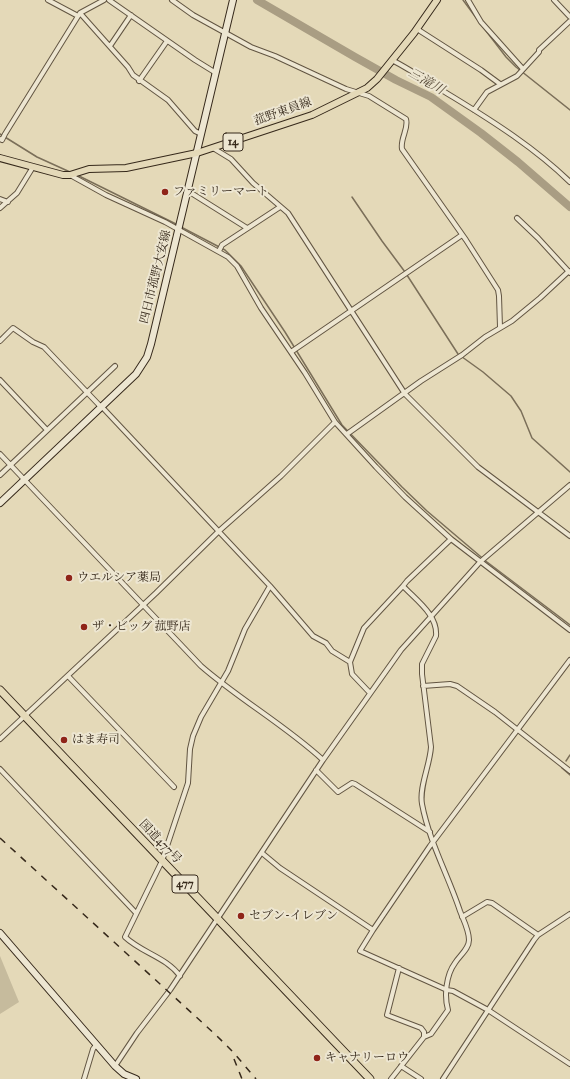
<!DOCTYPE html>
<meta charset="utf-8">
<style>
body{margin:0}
canvas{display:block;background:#e4d9b8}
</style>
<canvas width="570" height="1079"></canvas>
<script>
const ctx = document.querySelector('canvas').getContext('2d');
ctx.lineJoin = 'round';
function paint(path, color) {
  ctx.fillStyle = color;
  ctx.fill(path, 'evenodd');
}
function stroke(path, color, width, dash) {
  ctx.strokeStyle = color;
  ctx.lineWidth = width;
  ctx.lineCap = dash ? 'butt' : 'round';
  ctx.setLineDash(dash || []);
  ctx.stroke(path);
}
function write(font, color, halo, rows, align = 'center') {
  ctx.font = font + ' "IM FELL Great Primer","Noto Serif JP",serif';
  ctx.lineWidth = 4;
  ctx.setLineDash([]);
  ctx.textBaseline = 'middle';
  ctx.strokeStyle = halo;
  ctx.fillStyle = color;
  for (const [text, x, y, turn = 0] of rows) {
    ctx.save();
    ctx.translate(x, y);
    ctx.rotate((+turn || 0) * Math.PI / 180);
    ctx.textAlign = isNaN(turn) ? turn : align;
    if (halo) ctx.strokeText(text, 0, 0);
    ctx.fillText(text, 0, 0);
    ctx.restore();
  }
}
paint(new Path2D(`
 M0,956L19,1002L0,1014Z`), '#c6bb9d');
stroke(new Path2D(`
 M463,0L477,19
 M483,27L506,57L516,67L570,110
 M0,134L37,157L70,172
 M77,175L178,225
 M352,197L382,241L405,272L458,354L483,372L511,396L521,411L532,438L570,472
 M181,227L225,250L241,266L285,332L342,425L402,487L427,511L487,562L570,625
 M566,761L570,755
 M562,768L570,775`), '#7b6f59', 1.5);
stroke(new Path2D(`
 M257,0L355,57L396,80L431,97L481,133L518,162L570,207`), '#a99d83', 8);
const street = new Path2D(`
 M48,0L78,16
 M109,0L195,60L216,73
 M172,0L193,15L251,47L275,56L346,89L369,96L406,119C409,129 400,138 402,149L466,240L498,290L499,296L500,327
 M468,0L481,22L523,69
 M554,0L570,17
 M80,13L128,67L133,75L168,100L195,131L201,134
 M417,29L481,70L500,84
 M110,46L131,15
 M392,60C413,71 433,85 453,97C494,122 535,148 570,182
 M139,81L167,41
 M474,110L487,92L517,76L539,52V50L570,21
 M0,139L2,140L5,134L80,13L104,0
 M213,148L231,159L253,183L288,213L405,394L478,467L570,536
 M70,175L106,195L165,222L228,257L237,266L261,308L305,373L335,422L376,467L405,497L451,539L570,630
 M188,191L247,228
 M0,199L8,202
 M0,208L17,193L33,167
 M517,218L538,238L570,273
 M219,251L222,245L280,207
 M0,341L13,328L33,342L44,347L101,407
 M291,352L462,235
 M0,380L47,430
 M102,407L270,586L313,636L326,643L332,651L350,662L352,674L370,693
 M347,434L421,381L462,355L485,337L512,321L540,298L569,271
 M0,454L201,666C240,700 285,725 323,760
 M0,475L115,366
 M570,660L430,846L373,930L360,951L447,990L453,991L488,1010L570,1064
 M350,662L364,628L403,586
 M68,676L174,787
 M423,686L450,684L457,686L495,712L570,771
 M0,739L156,593L219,531L281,476L335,422
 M0,769L136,913
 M316,770L338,792L352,783L355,784L430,832
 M262,853L280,868L373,930
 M462,917L487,902L492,903L538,935
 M399,968L387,1015L421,1028L424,1032V1037
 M180,976C166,957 142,953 125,937L162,861L188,783L190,749L193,736L201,717L228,671L245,629L270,586
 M115,1066L137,1033L170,990L323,760L401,650L480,562L570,485
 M401,1066L421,1079
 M84,1079L93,1049L96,1045
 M391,1079L424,1037L431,1034L448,1010C444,996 446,975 455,963C460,955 469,949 469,940C469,930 463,919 460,911C448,875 429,841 422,804C419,787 430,765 431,747L422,674V664L436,636C438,615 416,600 403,586L407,581L451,539
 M443,1079L534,940L538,935L570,914`);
const secondary = new Path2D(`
 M0,503L136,374L147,357L151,344L233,0
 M0,933L115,1066L124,1074L136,1079`);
const primary = new Path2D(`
 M0,158L63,175H70L89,169L126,168L197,153L312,115L367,88L377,79L414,33L437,0`);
const highway = new Path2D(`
 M0,690L370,1079`);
stroke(street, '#625542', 6);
stroke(secondary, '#36291b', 8);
stroke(primary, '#36291b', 8);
stroke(highway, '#36291b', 9);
stroke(street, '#ede6d1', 4);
stroke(secondary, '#ede6d1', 6);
stroke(primary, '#e4d9b8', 6);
stroke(highway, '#e4d9b8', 7);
stroke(new Path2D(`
 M0,838L217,1036L234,1053L256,1079
 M234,1059L242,1079`), '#36291b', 1.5, [7, 7]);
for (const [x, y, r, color] of [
 [165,192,4,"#8f2418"],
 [69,578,4,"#8f2418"],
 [84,627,4,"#8f2418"],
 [64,740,4,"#8f2418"],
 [241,916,4,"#8f2418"],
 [317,1058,4,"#8f2418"]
]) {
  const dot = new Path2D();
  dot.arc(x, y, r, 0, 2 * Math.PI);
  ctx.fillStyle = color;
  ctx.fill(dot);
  stroke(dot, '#ede6d1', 1.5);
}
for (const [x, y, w] of [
 [233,142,20],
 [185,884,26]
]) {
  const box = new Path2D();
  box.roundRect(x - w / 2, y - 9, w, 18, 3);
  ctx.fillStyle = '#ede6d1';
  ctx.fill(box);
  stroke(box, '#36291b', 1);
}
write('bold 11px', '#36291b', null, [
 ["14",233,142],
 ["477",185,884]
]);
write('12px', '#36291b', '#ede6d1', [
 ["菰野東員線",283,112,-20],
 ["四日市菰野大安線",156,277,-76],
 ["国道477号",160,842,46]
]);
write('12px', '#36291b', '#ede6d1', [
 ["ファミリーマート",173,192],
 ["ウエルシア薬局",77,578],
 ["ザ・ビッグ 菰野店",92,627],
 ["はま寿司",72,740],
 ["セブン-イレブン",249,916],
 ["キャナリーロウ",325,1058]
], 'left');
write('italic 13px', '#584c3a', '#ede6d1', [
 ["三滝川",426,82,30]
]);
</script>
